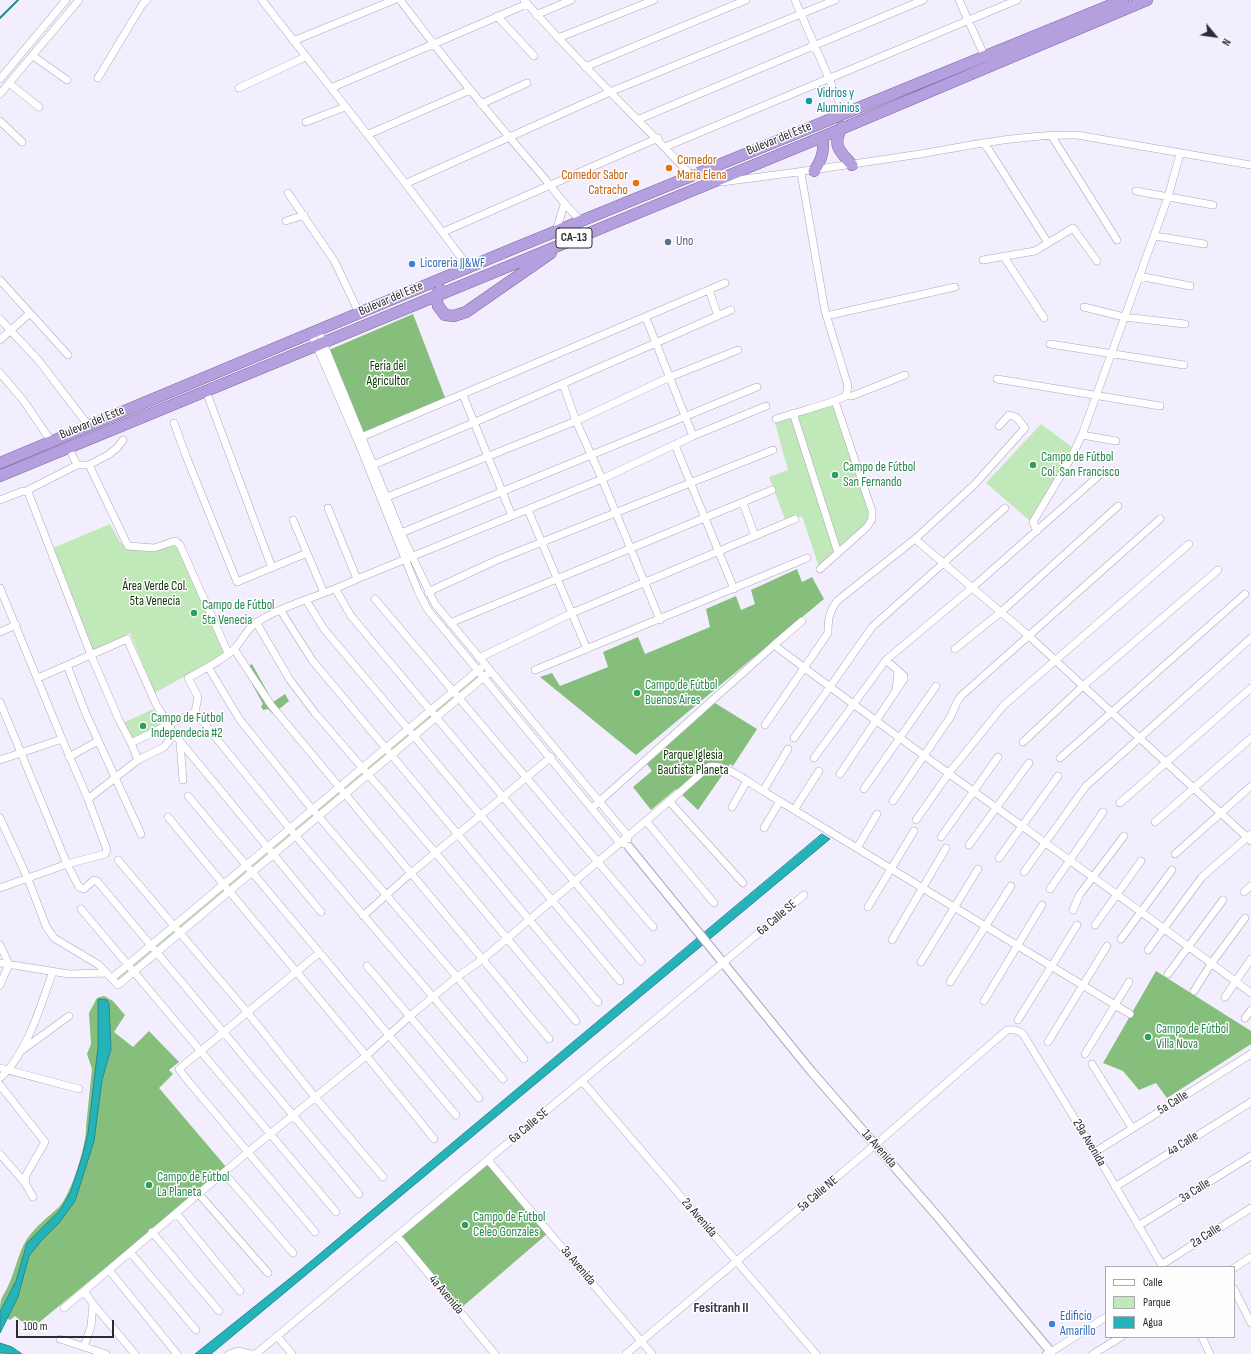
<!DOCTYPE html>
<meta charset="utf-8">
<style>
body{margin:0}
#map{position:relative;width:1251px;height:1354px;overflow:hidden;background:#f3eefe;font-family:"Sofia Sans Condensed",sans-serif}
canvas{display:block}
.legend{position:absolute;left:1105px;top:1266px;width:130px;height:72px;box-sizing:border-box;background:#fefefe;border:1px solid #aaa9ad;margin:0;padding:5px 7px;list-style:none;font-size:12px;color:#2d2a34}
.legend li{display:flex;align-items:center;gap:8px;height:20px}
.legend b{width:20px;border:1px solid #aaa9ad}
.north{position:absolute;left:1195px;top:16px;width:40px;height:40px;-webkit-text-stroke:3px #fefefe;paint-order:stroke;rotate:119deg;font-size:11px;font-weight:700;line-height:16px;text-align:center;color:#2d2a34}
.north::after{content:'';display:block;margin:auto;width:14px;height:18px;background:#2d2a34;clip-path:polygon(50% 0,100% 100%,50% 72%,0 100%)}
.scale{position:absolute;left:16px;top:1320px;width:98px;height:18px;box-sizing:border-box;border:2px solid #2d2a34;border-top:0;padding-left:5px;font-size:12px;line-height:14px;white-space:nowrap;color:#2d2a34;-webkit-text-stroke:3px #fefefe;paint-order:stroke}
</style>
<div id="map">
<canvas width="1251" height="1354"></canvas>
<ul class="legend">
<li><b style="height:5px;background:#fff"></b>Calle</li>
<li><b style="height:11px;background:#c1e8b9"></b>Parque</li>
<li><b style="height:11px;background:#24b3b9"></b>Agua</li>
</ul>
<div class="north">N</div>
<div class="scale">100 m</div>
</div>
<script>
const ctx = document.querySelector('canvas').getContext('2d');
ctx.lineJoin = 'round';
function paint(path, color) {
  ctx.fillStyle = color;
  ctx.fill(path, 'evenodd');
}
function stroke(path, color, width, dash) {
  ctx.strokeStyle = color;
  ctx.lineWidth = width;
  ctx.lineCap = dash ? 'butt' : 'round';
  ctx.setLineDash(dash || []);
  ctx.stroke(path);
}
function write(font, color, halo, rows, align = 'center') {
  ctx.font = font + ' "Sofia Sans Condensed",sans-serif';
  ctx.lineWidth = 3;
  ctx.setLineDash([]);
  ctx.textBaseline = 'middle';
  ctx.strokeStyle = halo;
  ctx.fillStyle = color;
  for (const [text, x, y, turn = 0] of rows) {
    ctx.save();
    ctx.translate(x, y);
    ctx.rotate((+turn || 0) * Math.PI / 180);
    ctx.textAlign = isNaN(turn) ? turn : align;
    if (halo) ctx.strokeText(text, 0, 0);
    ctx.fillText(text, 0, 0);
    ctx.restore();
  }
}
paint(new Path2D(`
 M837,398L868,486L876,522L819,567L802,516L786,522L769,477L788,470L773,416Z
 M1041,424L1073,448L1030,521L986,483Z
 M110,524L120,542L130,547L164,546L181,539L229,651L155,693L130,633L93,652L53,548Z
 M478,672L483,677L119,982L113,978Z
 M153,709L162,729L132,742L123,723Z`), '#c1e8b9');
paint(new Path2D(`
 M413,314L446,400L363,434L329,350Z
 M797,569L802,582L812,577L824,599L636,755L540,677L552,673L560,686L608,667L603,652L638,637L645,654L710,627L706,609L736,596L741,610L755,604L751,590Z
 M252,664L273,702L285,694L289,701L273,714L268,709L263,710L261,706L263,704L244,669Z
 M715,703L757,729L733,766L730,764L698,810L676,789L651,810L633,787L652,771L647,764Z
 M1156,971L1251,1031V1044L1167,1098L1156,1083L1139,1090L1123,1071L1103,1063Z
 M104,996L113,1001L125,1015L114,1032L133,1047L149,1031L179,1062L169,1070L173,1074L159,1088L227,1168L31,1329L15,1316L10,1320L0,1315C0,1295 2,1300 9,1284C16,1269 18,1253 27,1239C36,1226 48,1217 59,1207C71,1195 87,1143 86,1127L92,1069L87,1054L91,1044L89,1013L97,998Z
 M487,1161L547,1234L461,1308L398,1235Z`), '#86bf7b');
const water = new Path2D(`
 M822,834L830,839L211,1354H195L304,1267Z
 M99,999L107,1000L109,1004L111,1049L102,1080L94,1141L75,1201L59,1223L41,1241L29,1256L18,1297L0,1333V1312L16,1281L27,1243L61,1209L71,1191L82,1157L88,1133L98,1047V1002Z
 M0,1343L12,1347L22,1354L0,1353Z`);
paint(water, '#24b3b9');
stroke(water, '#278a91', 1);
stroke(new Path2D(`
 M0,18L18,0`), '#278a91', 2);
const minor = new Path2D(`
 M262,0C331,89 402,176 468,267
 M400,0C443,57 487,112 534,166C550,184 563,204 581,221
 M524,0C577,61 636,117 692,176
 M795,0L844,113
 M959,0L984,55
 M536,15L571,0
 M497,16L534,56
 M558,38L654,0
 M293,41L394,0
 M33,56L67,80
 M585,67L746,0
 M98,78L142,5L147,0
 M0,79L66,0
 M9,83L39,107
 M239,88L305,57
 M331,88L527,4
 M0,94L79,0
 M481,104L527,83
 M637,120L923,0
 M0,121L22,142
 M306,122L345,107
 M369,134L470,90
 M1051,135L1117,240
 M983,143L989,150L1048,243
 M665,147C782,97 900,50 1017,0
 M721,182C788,174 854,164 920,154C972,145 1024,134 1077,135L1251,165
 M407,183L610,92L835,0
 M1136,191L1213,205
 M288,193L335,262L359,313
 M286,221L304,215
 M556,231L564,205
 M443,232L658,138
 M1155,236L1204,244
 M1004,257L1044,318
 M983,260L1035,251L1073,228L1097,261
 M1139,276L1190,286
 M0,280L68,355
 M709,290L718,316
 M1084,307L1124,317L1185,324
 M826,316L955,287
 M646,318L693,436
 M0,319L39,361L88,425
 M318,330L401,533L435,604L628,836V839
 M311,333L357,439L418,591L428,610L620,843L624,844
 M0,340L29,314
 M1050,344L1184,365
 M0,373L23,400L51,441
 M997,379L1160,406
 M563,384L576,421L602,479L660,620
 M206,391L272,568
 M463,395L512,516
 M846,396H852L905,375
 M793,413L838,553
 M776,419C799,411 825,406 846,396L848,386L825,311L801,173
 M174,423L186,456L237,582L307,553
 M1082,435L1116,441
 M359,438L725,283
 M675,445L734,589
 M69,448L77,465
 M89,465L128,546L154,548L175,541L180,545L228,653
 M373,465L473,423L731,310
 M26,491L77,465H89L108,455L117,448L123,440
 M387,497L576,421L670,377L738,350
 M0,500L23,491L28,492L91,655L119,720L131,743L195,712L198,697L188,678C204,669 222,661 235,648C243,640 246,629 256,623C284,604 326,595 357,579L602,479L693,436L766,406
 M743,503L755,536
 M328,508L357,579
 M528,510L587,649
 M293,520L324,593
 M1037,531L1033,522L1071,458L1082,435L1168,197L1180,154
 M401,533L757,387
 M915,539L1029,636L1251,841
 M820,569L867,527L872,519V511L835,401
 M0,588L62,739L88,799L107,850L105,854L67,864L0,888
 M336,590L351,616L641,961
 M428,592L497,560L773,450
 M375,599L653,927
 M306,600L324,629L620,981
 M281,611L312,660L598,1002
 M256,622L290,680L315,713L435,852L576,1021
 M450,623L772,490
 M0,632L16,625
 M774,645L802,621
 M234,649L271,705L549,1039
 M955,649L1001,612L1118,506
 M479,658L572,613L795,519
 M67,665L86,714L141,834
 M208,667L240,720L312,809L457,977L524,1059
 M535,670L807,558
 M38,678L127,639L156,704L174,734L321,912
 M896,690L898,671
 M0,702L67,864L79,887L84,889L94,880L97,881L359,1194
 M195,712L295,835L503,1079
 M765,725L828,633C828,620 829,612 837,601L915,539L975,484L1025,428L1016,417L1009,415L999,426
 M794,738L872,627L1005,508
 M180,742L183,780
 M1023,742L1083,686L1218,570
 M69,757L98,741
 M814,758L886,660L973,587L1103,472
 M1060,758L1245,594
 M0,760L62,739
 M138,760L164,747L174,734
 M840,774L904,679V676L886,660
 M864,789L936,686
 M763,791L788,749
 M188,796L456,1115
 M88,799L138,760L131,743
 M669,801L743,883
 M893,801L951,716L957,702L961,696L1160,519
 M1120,803L1251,688
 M732,807L747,781
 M592,808L774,645C931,764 1094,875 1251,993
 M794,810L819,771
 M168,817C256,925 347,1030 434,1139
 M0,818L28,879L46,926L54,938L99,965L118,985L490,672
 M916,820L949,773L1003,706L1189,544
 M646,821L714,903
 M1155,822L1251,738
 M764,828L780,801
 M941,837L998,757
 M969,845L1029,763
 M857,848L877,814
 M1175,854L1251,786
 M999,858L1058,776
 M118,860L248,1013L315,1097L383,1177
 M1024,872L1086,786L1251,638
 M1050,889L1103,812
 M1244,892L1251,886
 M868,907L914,831
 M81,909L336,1212
 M1073,910L1080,894L1124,836
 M363,916L411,873L551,757
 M1095,925L1141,861
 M1121,939L1172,870
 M892,940L946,848
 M0,945L9,964L0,985
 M1148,950L1202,877L1251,834
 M921,962L978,869
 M0,963L69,974L105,973
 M367,966L479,1098
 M1168,974L1223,900
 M112,978L481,668
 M950,982L1011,886
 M1194,991L1211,964L1245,918
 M1225,997L1251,959
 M984,1001L1042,905
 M1245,1018L1251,1010
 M1018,1020L1077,925
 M1048,1042L1107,946
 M21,1051L69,1016
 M1085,1054L1129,982
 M1092,1064L1132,1128
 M0,1068L79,1089
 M0,1078C27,1054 41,1005 53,971
 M582,1081L816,1354
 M0,1085L45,1142L26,1175L25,1183L33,1197
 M1095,1152L1251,1054
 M0,1154L25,1183
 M488,1160L652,1354
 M224,1173L293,1253
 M1115,1187L1251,1102
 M199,1194L268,1273
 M176,1213L240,1291
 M1138,1226L1251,1156
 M152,1232L219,1311
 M315,1232L184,1076L179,1069L319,953
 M397,1236L495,1354
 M130,1252L196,1330
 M1161,1265L1251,1208
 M1234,1268L1251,1257
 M109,1270L177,1354
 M1234,1289L1251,1323
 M84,1291L93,1304L135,1354
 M64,1308L248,1152L367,1055L410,1016L457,977L483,959L680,792L708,767C723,762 750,783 763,791L1130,1014
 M277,1336L292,1354
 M1202,1337L1210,1354
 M60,1339L106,1354
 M84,1347L91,1326L93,1304
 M1051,1352L1106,1317
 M229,1354L238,1351L250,1354
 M253,1354L257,1353L804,895
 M626,1354L875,1145L1007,1030C1014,1029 1018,1030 1023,1034L1095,1152L1163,1267
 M1093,1354L1121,1337`);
const tertiary = new Path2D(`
 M629,847L811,1071L938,1217L1051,1352L1047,1354`);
const trunk = new Path2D(`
 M842,127C832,146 839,150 852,165
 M814,171C822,160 825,150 822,137
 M441,290L436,295L438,306L445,315L454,316L466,312L551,253
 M0,463L510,250L1123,0
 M0,476L822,137L1147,0`);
stroke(minor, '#ada5be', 8);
stroke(tertiary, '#ada5be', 10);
stroke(trunk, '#78689d', 12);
stroke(minor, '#fff', 7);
stroke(tertiary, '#fff', 8);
stroke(trunk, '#b4a0de', 11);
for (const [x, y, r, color] of [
 [809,101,4,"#0f9aa8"],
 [669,168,4,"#e8710a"],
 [636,183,4,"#e8710a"],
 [668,242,4,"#5c6f8a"],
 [412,264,4,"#3f7fe0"],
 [1033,465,4,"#2e9e5b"],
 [835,475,4,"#2e9e5b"],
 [194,613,4,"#2e9e5b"],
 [637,693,4,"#2e9e5b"],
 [143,726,4,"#2e9e5b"],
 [1148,1037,4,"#2e9e5b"],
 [149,1185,4,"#2e9e5b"],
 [465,1225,4,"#2e9e5b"],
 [1052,1324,4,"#3f7fe0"]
]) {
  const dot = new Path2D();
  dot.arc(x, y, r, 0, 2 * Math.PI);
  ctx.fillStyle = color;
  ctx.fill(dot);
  stroke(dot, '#fefefe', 1.5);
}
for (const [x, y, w] of [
 [574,238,36]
]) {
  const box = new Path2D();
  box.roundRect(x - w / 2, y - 10, w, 20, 3);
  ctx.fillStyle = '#fefefe';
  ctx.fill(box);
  stroke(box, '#2d2a34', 1);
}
write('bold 12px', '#2d2a34', null, [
 ["CA-13",574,238]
]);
write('13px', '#0d838f', '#fefefe', [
 ["Vidrios y",817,94],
 ["Aluminios",817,109]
], 'left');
write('13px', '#2d2a34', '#fefefe', [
 ["Bulevar del Este",779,139,-22],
 ["Bulevar del Este",391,299,-23],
 ["Bulevar del Este",92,423,-22],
 ["6a Calle SE",777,918,-40],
 ["5a Calle",1173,1103,-32],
 ["6a Calle SE",529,1126,-40],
 ["29a Avenida",1089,1143,59],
 ["4a Calle",1183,1144,-32],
 ["1a Avenida",879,1149,49],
 ["3a Calle",1195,1191,-32],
 ["5a Calle NE",818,1194,-40],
 ["2a Avenida",699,1218,49],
 ["2a Calle",1206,1236,-33],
 ["3a Avenida",578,1266,50],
 ["4a Avenida",446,1295,50]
]);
write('13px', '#c56008', '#fefefe', [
 ["Comedor",677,161],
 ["Maria Elena",677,176],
 ["Comedor Sabor",628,176,"right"],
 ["Catracho",628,191,"right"]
], 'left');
write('13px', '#4e5e75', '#fefefe', [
 ["Uno",676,242]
], 'left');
write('13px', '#366cbe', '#fefefe', [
 ["Licoreria JJ&WF",420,264],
 ["Edificio",1060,1317],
 ["Amarillo",1060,1332]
], 'left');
write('13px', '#0c3304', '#fefefe', [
 ["Feria del",388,367],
 ["Agricultor",388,382],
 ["Área Verde Col.",155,587],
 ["5ta Venecia",155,602],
 ["Parque Iglesia",693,756],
 ["Bautista Planeta",693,771]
]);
write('13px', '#27864d', '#fefefe', [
 ["Campo de Fútbol",1041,458],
 ["Col. San Francisco",1041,473],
 ["Campo de Fútbol",843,468],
 ["San Fernando",843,483],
 ["Campo de Fútbol",202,606],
 ["5ta Venecia",202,621],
 ["Campo de Fútbol",645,686],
 ["Buenos Aires",645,701],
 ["Campo de Fútbol",151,719],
 ["Independecia #2",151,734],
 ["Campo de Fútbol",1156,1030],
 ["Villa Nova",1156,1045],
 ["Campo de Fútbol",157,1178],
 ["La Planeta",157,1193],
 ["Campo de Fútbol",473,1218],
 ["Celeo Gonzales",473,1233]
], 'left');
write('bold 14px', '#3a3348', '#fefefe', [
 ["Fesitranh II",721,1308]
]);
</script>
